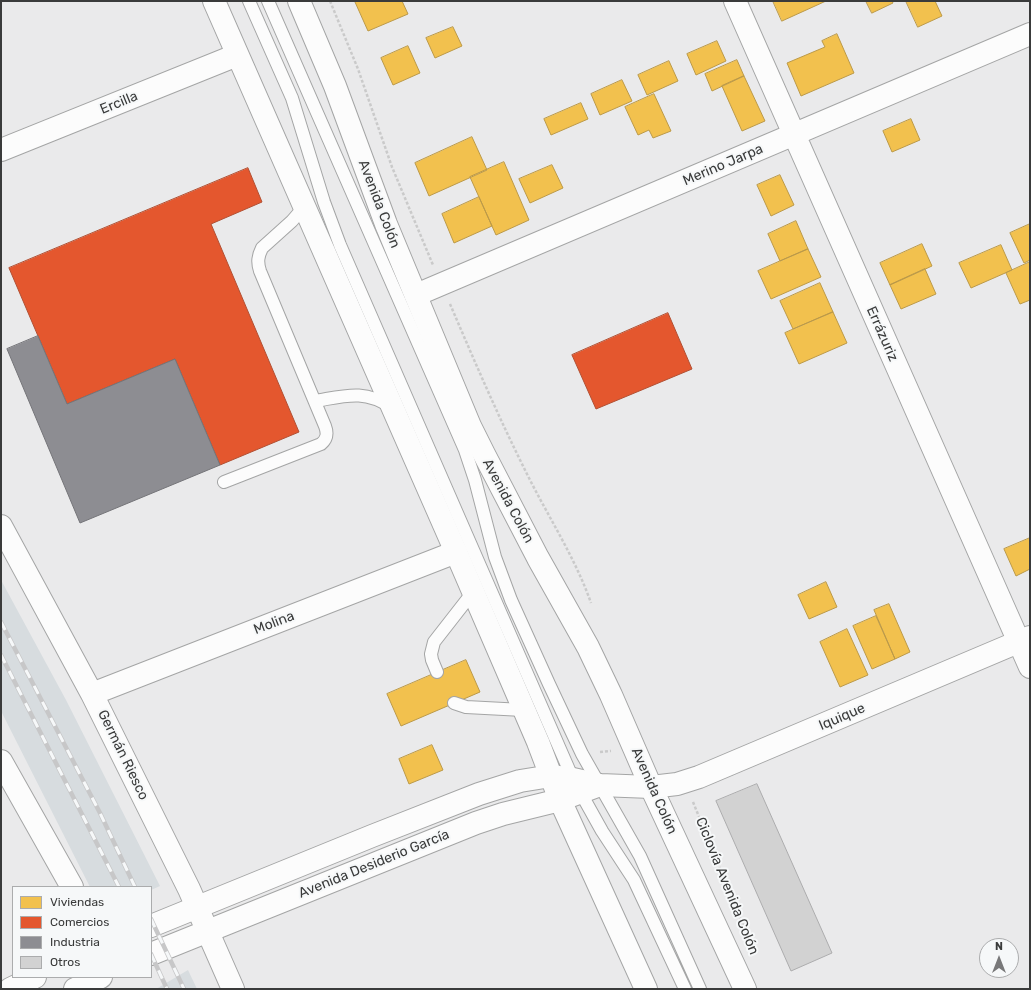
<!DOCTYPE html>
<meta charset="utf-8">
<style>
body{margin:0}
#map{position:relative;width:1031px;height:990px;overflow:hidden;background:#eaeaeb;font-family:Rubik,sans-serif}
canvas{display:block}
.frame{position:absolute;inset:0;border:2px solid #3a3b3b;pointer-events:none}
.legend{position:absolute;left:12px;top:886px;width:140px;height:92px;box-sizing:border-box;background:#f6f8f9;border:1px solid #abacad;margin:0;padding:5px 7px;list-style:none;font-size:12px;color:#3a3b3b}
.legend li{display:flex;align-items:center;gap:8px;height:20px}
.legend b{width:20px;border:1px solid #abacad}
.north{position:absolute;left:979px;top:938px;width:40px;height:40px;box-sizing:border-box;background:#f6f8f9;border:1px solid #abacad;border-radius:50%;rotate:0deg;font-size:11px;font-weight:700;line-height:16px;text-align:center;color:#3a3b3b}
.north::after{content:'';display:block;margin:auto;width:14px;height:18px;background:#787879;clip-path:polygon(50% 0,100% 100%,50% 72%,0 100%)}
</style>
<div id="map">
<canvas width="1031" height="990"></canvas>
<div class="frame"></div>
<ul class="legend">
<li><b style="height:11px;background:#f2c14e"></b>Viviendas</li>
<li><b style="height:11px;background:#e4572e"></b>Comercios</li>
<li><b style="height:11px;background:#8d8d92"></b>Industria</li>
<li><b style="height:11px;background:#d2d2d2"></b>Otros</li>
</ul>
<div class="north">N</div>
</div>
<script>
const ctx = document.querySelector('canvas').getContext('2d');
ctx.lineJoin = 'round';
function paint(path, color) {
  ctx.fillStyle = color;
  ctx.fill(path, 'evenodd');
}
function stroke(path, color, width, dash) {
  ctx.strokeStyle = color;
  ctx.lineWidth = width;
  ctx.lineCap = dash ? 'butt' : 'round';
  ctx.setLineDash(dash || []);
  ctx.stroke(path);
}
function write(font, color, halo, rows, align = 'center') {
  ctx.font = font + ' Rubik,sans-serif';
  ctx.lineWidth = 4;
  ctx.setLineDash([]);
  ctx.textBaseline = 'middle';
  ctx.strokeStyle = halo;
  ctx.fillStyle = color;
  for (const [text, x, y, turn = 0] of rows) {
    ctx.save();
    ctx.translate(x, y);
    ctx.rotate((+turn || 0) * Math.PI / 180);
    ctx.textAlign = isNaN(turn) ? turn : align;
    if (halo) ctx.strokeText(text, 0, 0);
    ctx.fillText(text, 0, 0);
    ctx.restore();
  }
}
paint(new Path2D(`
 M1,580L66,700L160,886L151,890V887H90L1,711Z
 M188,970L197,989H156Z`), '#d7dcdf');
const homes = new Path2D(`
 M358,1H402L408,14L368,31L355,2Z
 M773,1H826L782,21Z
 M866,1H892L893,3L872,13Z
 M906,1H935L942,16L918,27Z
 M453,27L462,46L435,58L426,38Z
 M837,34L854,73L801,96L787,63L825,47L822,41Z
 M717,41L726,61L696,75L687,54Z
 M408,46L420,73L393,85L381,58Z
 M737,60L744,76L712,91L705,74Z
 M669,61L678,81L647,95L638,75Z
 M744,76L765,121L742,131L722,86Z
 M622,80L632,101L600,115L591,94Z
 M654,94L671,131L653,138L649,130L638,135L625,107Z
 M581,103L588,119L551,135L544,119Z
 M911,119L920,140L892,152L883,131Z
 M472,137L487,170L429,196L415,163Z
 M504,162L529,220L496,235L470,177Z
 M552,165L563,188L530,203L519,179Z
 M780,175L794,205L771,216L757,185Z
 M479,197L492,226L454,243L442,214Z
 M796,221L808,249L780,261L768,234Z
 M1030,224V260L1024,263L1010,233Z
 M922,244L932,266L890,285L880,263Z
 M1001,245L1012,270L971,288L959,263Z
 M808,249L821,277L771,299L758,271Z
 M1030,262V300L1020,304L1006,273Z
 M925,269L936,294L901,309L890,285Z
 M820,283L833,312L793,329L780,301Z
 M833,312L847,343L799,364L785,333Z
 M1030,538V569L1016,576L1004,549Z
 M826,582L837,607L809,619L798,595Z
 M889,604L910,652L895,659L874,610Z
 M876,616L895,659L872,669L853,626Z
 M847,629L868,675L840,687L820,642Z
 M466,660L480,692L401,726L387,694Z
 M432,745L443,770L409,784L399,759Z`);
paint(homes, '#f2c14e');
stroke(homes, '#bb9948', 1);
const shops = new Path2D(`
 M248,168L262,202L211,224L299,432L220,465L175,359L67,404L9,268Z
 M668,313L692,369L596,409L572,355Z`);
paint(shops, '#e4572e');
stroke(shops, '#b14f32', 1);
const industry = new Path2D(`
 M38,336L67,404L175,359L220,465L80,523L7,349Z`);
paint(industry, '#8d8d92');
stroke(industry, '#747478', 1);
const building = new Path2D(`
 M757,784L832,953L791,971L716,801Z`);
paint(building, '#d2d2d2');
stroke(building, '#acacad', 1);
const service = new Path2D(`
 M249,1L292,98L324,202L340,245L573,779L602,831L634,880L685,989
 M268,1L465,450L475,480L495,557L511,600L549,684L582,754L640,856L700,989
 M315,401C345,396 364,389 391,407
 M224,482L321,444C327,439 328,434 325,426L260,271C257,262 258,256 262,248L292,221L304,207
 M437,672L432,660L431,654L434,642L473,592
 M454,703L466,707L523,710`);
const minor = new Path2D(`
 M735,1L1030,667
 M1,150L237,55
 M416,295L1030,34
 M1,526L92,694L189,889L233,989
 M92,694L456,552
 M1,761L72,887`);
const tertiary = new Path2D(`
 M651,787L677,784L699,777L1030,637`);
const secondary = new Path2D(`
 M151,926L372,836L479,794L520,781L551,776L573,779L600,785L651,787
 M151,954L476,823L503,814L560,800L600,785
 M10,989L35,977
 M75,989L101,977`);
const primary = new Path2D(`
 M214,1L456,552L538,742L560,800L646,989
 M299,1L335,86L386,224L470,426L484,454L538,558L588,647L611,695L651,787L745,989`);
stroke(service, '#a4a5a5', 14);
stroke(minor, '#a4a5a5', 24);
stroke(tertiary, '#a4a5a5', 24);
stroke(secondary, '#a4a5a5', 24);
stroke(primary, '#a4a5a5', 24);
stroke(new Path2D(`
 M330,1L358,69L392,167L433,265
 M450,304C474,360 498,416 525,470C547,515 575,557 591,603
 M600,752L611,751
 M693,802L747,935`), '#cacaca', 2.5, [3, 2]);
stroke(service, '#fcfcfc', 12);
stroke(minor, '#fcfcfc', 22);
stroke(tertiary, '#fcfcfc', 22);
stroke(secondary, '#fcfcfc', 22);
stroke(primary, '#fcfcfc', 22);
const rail = new Path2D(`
 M1,622L100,813L135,887
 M1,655L119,887
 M151,919L184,989
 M151,954L167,989`);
stroke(rail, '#c7c7c8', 4.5);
stroke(rail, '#f6f8f9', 3, [9]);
write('14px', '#3a3b3b', '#f6f8f9', [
 ["Ercilla",119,103,-22],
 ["Merino Jarpa",723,165,-23],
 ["Avenida Colón",379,204,69],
 ["Errázuriz",882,334,66],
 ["Avenida Colón",508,501,62],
 ["Molina",274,623,-21],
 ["Iquique",842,717,-23],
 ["Germán Riesco",123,755,64],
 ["Avenida Colón",654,791,66],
 ["Avenida Desiderio García",374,864,-22],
 ["Ciclovía Avenida Colón",727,886,68]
]);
</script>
